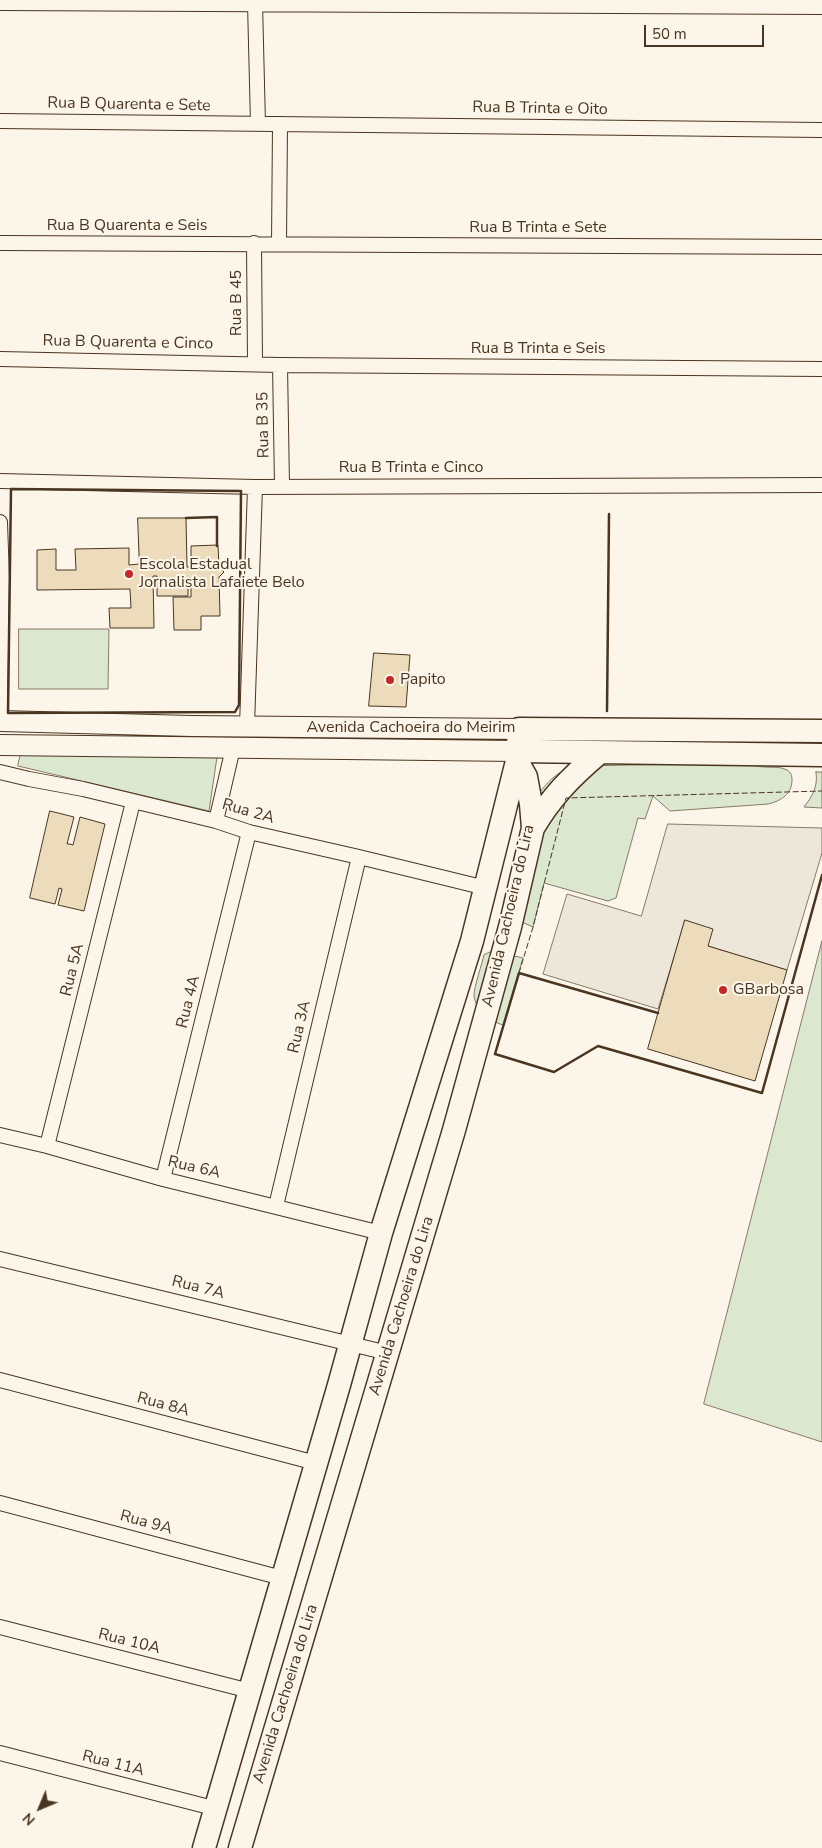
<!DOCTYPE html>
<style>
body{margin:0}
#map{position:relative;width:822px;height:1848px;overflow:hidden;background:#fbf6e9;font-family:"Nunito Sans",sans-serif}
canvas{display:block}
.north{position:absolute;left:15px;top:1783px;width:50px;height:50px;-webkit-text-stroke:4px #fbf6e9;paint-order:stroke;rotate:225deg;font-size:14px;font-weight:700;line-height:20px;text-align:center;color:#4a3520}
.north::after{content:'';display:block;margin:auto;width:18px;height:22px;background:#4a3520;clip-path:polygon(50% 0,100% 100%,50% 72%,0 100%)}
.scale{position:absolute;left:644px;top:25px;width:120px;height:22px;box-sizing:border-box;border:2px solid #4a3520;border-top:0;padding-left:6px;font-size:15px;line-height:18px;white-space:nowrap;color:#4a3520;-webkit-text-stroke:4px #fbf6e9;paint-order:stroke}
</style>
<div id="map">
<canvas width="822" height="1848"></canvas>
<div class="north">N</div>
<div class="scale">50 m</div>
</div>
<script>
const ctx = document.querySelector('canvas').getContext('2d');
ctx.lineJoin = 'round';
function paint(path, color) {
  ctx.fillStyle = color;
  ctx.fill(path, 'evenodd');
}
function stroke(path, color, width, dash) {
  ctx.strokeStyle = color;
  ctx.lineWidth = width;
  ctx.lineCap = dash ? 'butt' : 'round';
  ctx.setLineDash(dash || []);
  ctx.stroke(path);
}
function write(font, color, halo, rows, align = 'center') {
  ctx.font = font + ' "Nunito Sans",sans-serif';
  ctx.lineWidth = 4;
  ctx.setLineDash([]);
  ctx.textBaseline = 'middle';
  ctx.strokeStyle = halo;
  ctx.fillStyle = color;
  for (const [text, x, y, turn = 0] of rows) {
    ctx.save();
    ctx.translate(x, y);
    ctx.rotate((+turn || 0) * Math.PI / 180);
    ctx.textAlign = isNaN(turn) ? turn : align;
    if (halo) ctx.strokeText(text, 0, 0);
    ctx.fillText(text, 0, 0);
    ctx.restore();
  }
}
const green = new Path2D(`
 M19,629H109L108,689H19Z
 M21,753L217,757L209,811L18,766Z
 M751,763C762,771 776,764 787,770C791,772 792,776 792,780C792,794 781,801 768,804L670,811L653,796L645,819L638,818L616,898L608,901L544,883L533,927L524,923L515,916L539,793C554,775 559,770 583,766Z
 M816,772H822V808L804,807C813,795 818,787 816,772Z
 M822,941V1442L704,1404Z
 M493,951L523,958L503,1025C490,1021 475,1010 474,995C474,987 482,964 484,955Z`);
paint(green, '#dce7d0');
stroke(green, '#887966', 1);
const parking = new Path2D(`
 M668,824L822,828V853L787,970L708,946L685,921L658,1009L543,974L567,894L641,916Z`);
paint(parking, '#ede7d9');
stroke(parking, '#887966', 1);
const building = new Path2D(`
 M138,518H186L187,567H191V546L218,545L219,567L224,572L219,577L220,616H201V630H174L173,597H191V578H188V596H157V576H153L154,628H110L109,608H131L130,589L37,590V550L56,549V570H76L75,549L129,548V565L139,564Z
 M374,653L410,655L406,707L369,706Z
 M50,811L74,817L67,844H70L73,845L80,817L105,824L84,911L58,905L62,889L59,888L55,904L30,898Z
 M685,920L713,929L708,946L787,970L755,1081L648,1049Z`);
paint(building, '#ecdcbc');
stroke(building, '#4a3520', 1);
const street = new Path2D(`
 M0,3L822,7
 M255,3L258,124
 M0,121L822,130
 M0,243L822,247
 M254,243L255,363
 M279,244L280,124
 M0,359L280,365L822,369
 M280,365L282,486
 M0,481L255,487L822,485
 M0,522L2,579L0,722
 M247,726L255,487
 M0,772L29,779L83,789L216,821L249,832L359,857L486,888
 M216,821L233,748
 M0,1135L47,1146L163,1179L381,1233
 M47,1146L133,802
 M163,1179L249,832
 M276,1206L359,857
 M0,1259L388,1353
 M0,1380L316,1463
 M0,1503L282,1578
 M0,1627L250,1691
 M0,1753L217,1809`);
const secondary = new Path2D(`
 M0,721L192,726L519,729
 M0,745L517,751`);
const primary = new Path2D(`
 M517,751L822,755
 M533,828C551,797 571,777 598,754
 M204,1848L339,1385L381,1233L472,941L517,761L519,729L822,731
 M240,1848L454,1130L510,927L533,828L531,804L526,777L517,761`);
stroke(street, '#4a3520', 16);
stroke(secondary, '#4a3520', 22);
stroke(primary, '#4a3520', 25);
stroke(street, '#fbf6e9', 14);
stroke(secondary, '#fbf6e9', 20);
stroke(primary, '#fbf6e9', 22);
stroke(new Path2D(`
 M519,973L533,927L566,798L822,791`), '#4a3520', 1, [6, 2.5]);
stroke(new Path2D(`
 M11,489L241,491L239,705L235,712L8,713Z
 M186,518L217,517V546
 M607,711L609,514
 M658,1013L519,973L495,1054L554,1072L598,1046L762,1093L822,875`), '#4a3520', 2.5);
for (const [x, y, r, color] of [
 [129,574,5,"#c62828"],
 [390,680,5,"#c62828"],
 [723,990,5,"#c62828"]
]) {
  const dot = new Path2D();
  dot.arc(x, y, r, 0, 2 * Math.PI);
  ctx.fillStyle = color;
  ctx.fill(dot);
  stroke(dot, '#fbf6e9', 2);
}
write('16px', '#4a3520', '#fbf6e9', [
 ["Rua B Quarenta e Sete",129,105,1],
 ["Rua B Trinta e Oito",540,109,1],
 ["Rua B Quarenta e Seis",127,226],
 ["Rua B Trinta e Sete",538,228],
 ["Rua B 45",237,303,-90],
 ["Rua B Quarenta e Cinco",128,343,1],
 ["Rua B Trinta e Seis",538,349],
 ["Rua B 35",264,425,-91],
 ["Rua B Trinta e Cinco",411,468],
 ["Avenida Cachoeira do Meirim",411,728],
 ["Rua 2A",248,812,16],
 ["Avenida Cachoeira do Lira",509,916,-77],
 ["Rua 5A",73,970,-76],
 ["Rua 4A",189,1002,-76],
 ["Rua 3A",300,1027,-77],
 ["Rua 6A",194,1168,13],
 ["Rua 7A",198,1288,14],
 ["Avenida Cachoeira do Lira",402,1306,-73],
 ["Rua 8A",163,1405,15],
 ["Rua 9A",146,1523,15],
 ["Rua 10A",129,1642,14],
 ["Avenida Cachoeira do Lira",286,1694,-73],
 ["Rua 11A",113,1764,14]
]);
write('16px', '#4a3520', '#fbf6e9', [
 ["Escola Estadual",139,565],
 ["Jornalista Lafaiete Belo",139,583],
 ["Papito",400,680],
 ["GBarbosa",733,990]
], 'left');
</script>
